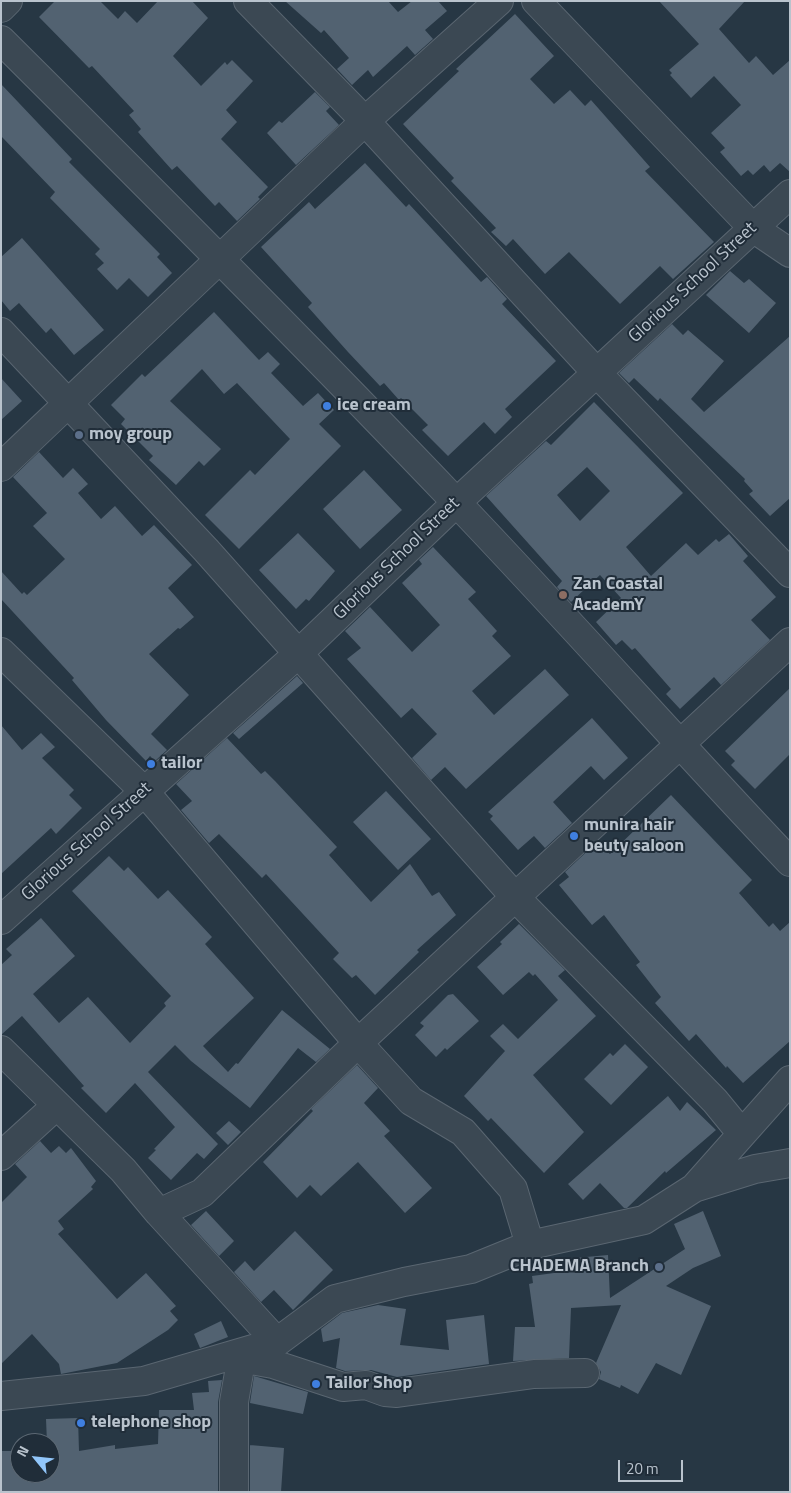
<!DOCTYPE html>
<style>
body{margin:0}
#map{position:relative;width:791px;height:1493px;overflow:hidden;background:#273744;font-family:"Titillium Web",sans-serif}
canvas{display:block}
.frame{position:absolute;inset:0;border:2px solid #b9c3cd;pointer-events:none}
.north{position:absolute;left:10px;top:1433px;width:50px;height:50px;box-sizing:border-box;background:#202d39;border:1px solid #5d6974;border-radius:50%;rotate:298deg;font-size:14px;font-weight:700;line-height:20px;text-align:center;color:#b9c3cd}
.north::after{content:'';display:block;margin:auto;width:18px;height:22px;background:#91c6fa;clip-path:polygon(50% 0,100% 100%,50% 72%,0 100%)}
.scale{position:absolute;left:618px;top:1460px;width:65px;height:22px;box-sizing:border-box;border:2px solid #b9c3cd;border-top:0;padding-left:6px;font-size:15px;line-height:18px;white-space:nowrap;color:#b9c3cd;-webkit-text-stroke:4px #202d39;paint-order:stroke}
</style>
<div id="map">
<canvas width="791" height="1493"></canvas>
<div class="frame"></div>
<div class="north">N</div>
<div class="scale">20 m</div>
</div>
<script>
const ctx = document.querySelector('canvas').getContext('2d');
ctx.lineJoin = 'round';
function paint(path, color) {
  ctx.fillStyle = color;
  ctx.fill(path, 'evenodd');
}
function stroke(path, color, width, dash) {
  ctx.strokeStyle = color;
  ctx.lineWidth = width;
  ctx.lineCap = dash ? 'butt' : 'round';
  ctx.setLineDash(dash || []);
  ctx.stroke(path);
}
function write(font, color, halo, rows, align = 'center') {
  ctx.font = font + ' "Titillium Web",sans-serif';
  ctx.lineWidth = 4;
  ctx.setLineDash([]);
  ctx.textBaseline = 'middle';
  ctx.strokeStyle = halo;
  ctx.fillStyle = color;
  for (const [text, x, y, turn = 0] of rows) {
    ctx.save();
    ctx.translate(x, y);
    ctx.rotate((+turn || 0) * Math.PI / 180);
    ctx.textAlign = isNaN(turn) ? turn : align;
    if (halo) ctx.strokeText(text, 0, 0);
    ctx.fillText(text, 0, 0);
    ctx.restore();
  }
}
paint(new Path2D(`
 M55,1H100L118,19L125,11L137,23L158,1H192L208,18L173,56L201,86L225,62L227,65L232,60L253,81L226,110L237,122L221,139L268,187L258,197L260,199L237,221L219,202L215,206L177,166L172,170L138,132L141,129L129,115L134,111L92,66L89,68L39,17Z
 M285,1H388L398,12L412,1H438L447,11L425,30L433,39L415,55L407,46L373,77L368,70L352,85L337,69L349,58L324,30L321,33Z
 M659,1H745L719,29L749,63L756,56L773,75L790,60V172L780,163L770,172L764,165L753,175L748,170L741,176L720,152L725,148L711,133L741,105L714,76L691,98L670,75L672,73L669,70L699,44Z
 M515,14L554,56L530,79L554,104L570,90L585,106L591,100L650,167L645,171L714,242L673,279L660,266L620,304L569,252L545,274L513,239L506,246L491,232L496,228L451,181L454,178L403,124L459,71L456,69Z
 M1,84L72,159L69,162L160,254L157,257L172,273L148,297L129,278L117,290L97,269L104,263L95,254L100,249L50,198L55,192L1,136Z
 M315,92L330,107L326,111L339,125L296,165L267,133L279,121L282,123Z
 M365,163L406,207L409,204L481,282L487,277L507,299L502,304L556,361L505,409L512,417L495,434L484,422L448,456L422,430L428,425L401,398L399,400L384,383L380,386L348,352L308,307L312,303L261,247L309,202L315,209Z
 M22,238L104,330L74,355L51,328L46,333L19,303L10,311L1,300V257Z
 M730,271L744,283L749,279L776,303L749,333L706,295Z
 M214,312L259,360L268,352L280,364L271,373L303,406L318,393L334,410L319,424L341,446L239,549L205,515L250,470L255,475L290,439L237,383L224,394L202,369L170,401L221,449L204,466L199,461L176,485L149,460L153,456L121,424L125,419L111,405L142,374L145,377Z
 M672,324L683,335L688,330L724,361L691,399L704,412L790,336V498L770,516L749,494L753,491L744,481L745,479L660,398L658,401L634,378L629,383L619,373Z
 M1,378L22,401L1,420Z
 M594,402L683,493L626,547L651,576L686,543L698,555L716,539L719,542L729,534L748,556L743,561L776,597L751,620L770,640L721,685L714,677L680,709L666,694L671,689L635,648L632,650L622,640L616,645L596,622L621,598L600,575L571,602L557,587L562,581L486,496L546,441L551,445ZM587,467L610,491L580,521L557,495Z
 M39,452L63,478L73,468L88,484L78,493L101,519L115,506L142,536L154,525L192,565L168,588L194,617L180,629L178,628L149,654L189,695L151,734L167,750L155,761L150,756L146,761L106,720L72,680L74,678L1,599V571L22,594L24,592L27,595L65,559L33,526L47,513L13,477Z
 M364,470L402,510L360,549L323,509Z
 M298,533L335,571L309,601L306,599L296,609L259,570Z
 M433,547L476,592L468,599L497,631L492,636L511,656L472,691L494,715L545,669L569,695L466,789L445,767L431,780L412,758L437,734L412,708L401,718L347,659L361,648L345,631L370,607L412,652L440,625L402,583L422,564L419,560Z
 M297,676L303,683L239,739L233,733Z
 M790,688V754L755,789L731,765L735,761L725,751Z
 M592,718L628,758L604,780L591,766L553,802L572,823L545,848L534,836L518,850L490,819L493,816L488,812Z
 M1,725L22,750L41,733L55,747L42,758L74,790L69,795L82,808L56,834L51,828L1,874Z
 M227,738L261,774L265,771L275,781L337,847L329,855L371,902L410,864L432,896L439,892L456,915L417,950L419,952L375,995L356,975L352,978L333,959L339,953L266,874L262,878L219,834L209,843L181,810L192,801L176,784Z
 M386,791L431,839L398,870L353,822Z
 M671,795L752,880L739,893L769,927L773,923L780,931L790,922V1041L743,1083L727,1066L726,1068L696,1034L689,1041L655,1003L661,997L636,965L640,962L604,915L592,925L559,885L569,877L565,872L597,842L610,854Z
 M109,856L124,871L128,867L158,899L168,890L212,937L205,944L254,998L203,1046L228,1072L236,1063L238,1064L282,1010L330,1049L316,1062L298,1048L250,1108L191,1061L175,1045L148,1072L218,1144L204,1159L197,1153L171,1180L148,1158L156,1150L154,1149L175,1127L135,1083L106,1113L81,1088L84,1086L22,1016L1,1035V965L12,955L6,949L41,918L75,956L33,994L59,1023L88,997L130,1043L166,1006L164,1003L171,996L72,891Z
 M519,924L565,970L558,976L596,1016L533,1075L584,1132L544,1173L491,1118L488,1121L464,1096L505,1051L490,1036L503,1024L518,1039L558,1000L535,974L533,976L529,972L503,995L477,967L502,944L500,942Z
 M453,994L479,1021L447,1050L445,1048L436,1057L415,1035L424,1026L420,1023L448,995Z
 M625,1044L648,1067L611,1105L584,1079L610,1053L613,1056Z
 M357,1065L378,1088L364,1103L390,1131L384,1136L432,1188L405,1213L358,1162L321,1196L310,1185L297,1198L263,1162L313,1111L311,1109Z
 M668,1096L680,1111L687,1102L716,1130L666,1173L665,1171L627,1208H624L600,1183L583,1200L568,1184Z
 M229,1121L241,1132L228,1145L216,1133Z
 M40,1141L51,1153L59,1146L66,1153L71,1148L96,1181L91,1187L93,1189L58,1221L64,1229L58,1234L117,1299L146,1273L176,1306L170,1311L178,1320L168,1330L117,1363L61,1374L59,1364L32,1334L1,1364V1203L27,1177L15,1164Z
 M206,1211L234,1241L219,1256L191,1225Z
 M703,1211L721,1256L693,1268L666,1286L711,1306L681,1375L656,1363L638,1394L621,1385L620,1388L599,1379L601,1372L596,1363L621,1305L571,1308L569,1358L513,1361L515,1327H535L529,1284L533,1283L532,1276L576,1270L575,1258L608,1255L610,1298L685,1249L674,1224Z
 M295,1231L333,1270L293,1310L274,1290L261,1302L234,1272L245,1261L254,1271Z
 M378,1305L406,1309L400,1345L449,1350L446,1320L484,1315L489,1364L397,1377L371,1370L345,1371L336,1368L340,1338L323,1342L321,1329L342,1313Z
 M221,1321L228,1337L200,1348L194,1334Z
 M254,1376L308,1392L303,1414L250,1403Z
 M222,1380L218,1402V1492H1V1451H20V1473H50V1443H47L46,1419L78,1418L79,1451L115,1445V1449L158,1444L159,1410H194L192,1393L209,1392L208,1381Z
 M250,1440V1445L284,1448L281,1492H250Z`), '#526271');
const minor = new Path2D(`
 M248,1L365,121L596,372L790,573
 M536,1L753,228L790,253
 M1,8L8,1
 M1,40C154,192 306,345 455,501C568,619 677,743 790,862
 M1,332L206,550L515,897L715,1101L742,1134L694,1188L644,1220L530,1245L471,1269L404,1282L335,1299L277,1342L144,1381L1,1396
 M1,467L365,121L499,1
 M1,652L144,791L358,1043L411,1101L463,1132L513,1189L530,1245
 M1,920L299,653L457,502L790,194
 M1,1050L123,1170L159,1213L277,1342
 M742,1134L790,1080
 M1,1156L57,1105
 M694,1188L755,1169L790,1163
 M159,1213L202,1193L358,1043L790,642
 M242,1355L251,1360L273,1364L343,1387L366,1385L385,1392L397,1393L534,1374L585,1373
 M234,1492V1402L242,1355`);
stroke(minor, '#5a6671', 30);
stroke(minor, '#3b4853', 28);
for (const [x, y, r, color] of [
 [327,406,5,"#3f7fe0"],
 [79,435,5,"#5c6f8a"],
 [563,595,5,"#8d6e63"],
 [151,764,5,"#3f7fe0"],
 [574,836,5,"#3f7fe0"],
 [659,1267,5,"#5c6f8a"],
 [316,1384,5,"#3f7fe0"],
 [81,1423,5,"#3f7fe0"]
]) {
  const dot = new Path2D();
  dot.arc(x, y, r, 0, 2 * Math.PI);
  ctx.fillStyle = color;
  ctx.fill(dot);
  stroke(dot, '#202d39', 2);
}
write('18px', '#b9c3cd', '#202d39', [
 ["Glorious School Street",693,283,-43],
 ["Glorious School Street",397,559,-44],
 ["Glorious School Street",87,842,-42]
]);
write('bold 18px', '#b9c3cd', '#202d39', [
 ["ice cream",337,406],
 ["moy group",89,435],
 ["Zan Coastal",573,585],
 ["AcademY",573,606],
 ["tailor",161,764],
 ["munira hair",584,826],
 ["beuty saloon",584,847],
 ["CHADEMA Branch",649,1267,"right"],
 ["Tailor Shop",326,1384],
 ["telephone shop",91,1423]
], 'left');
</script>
